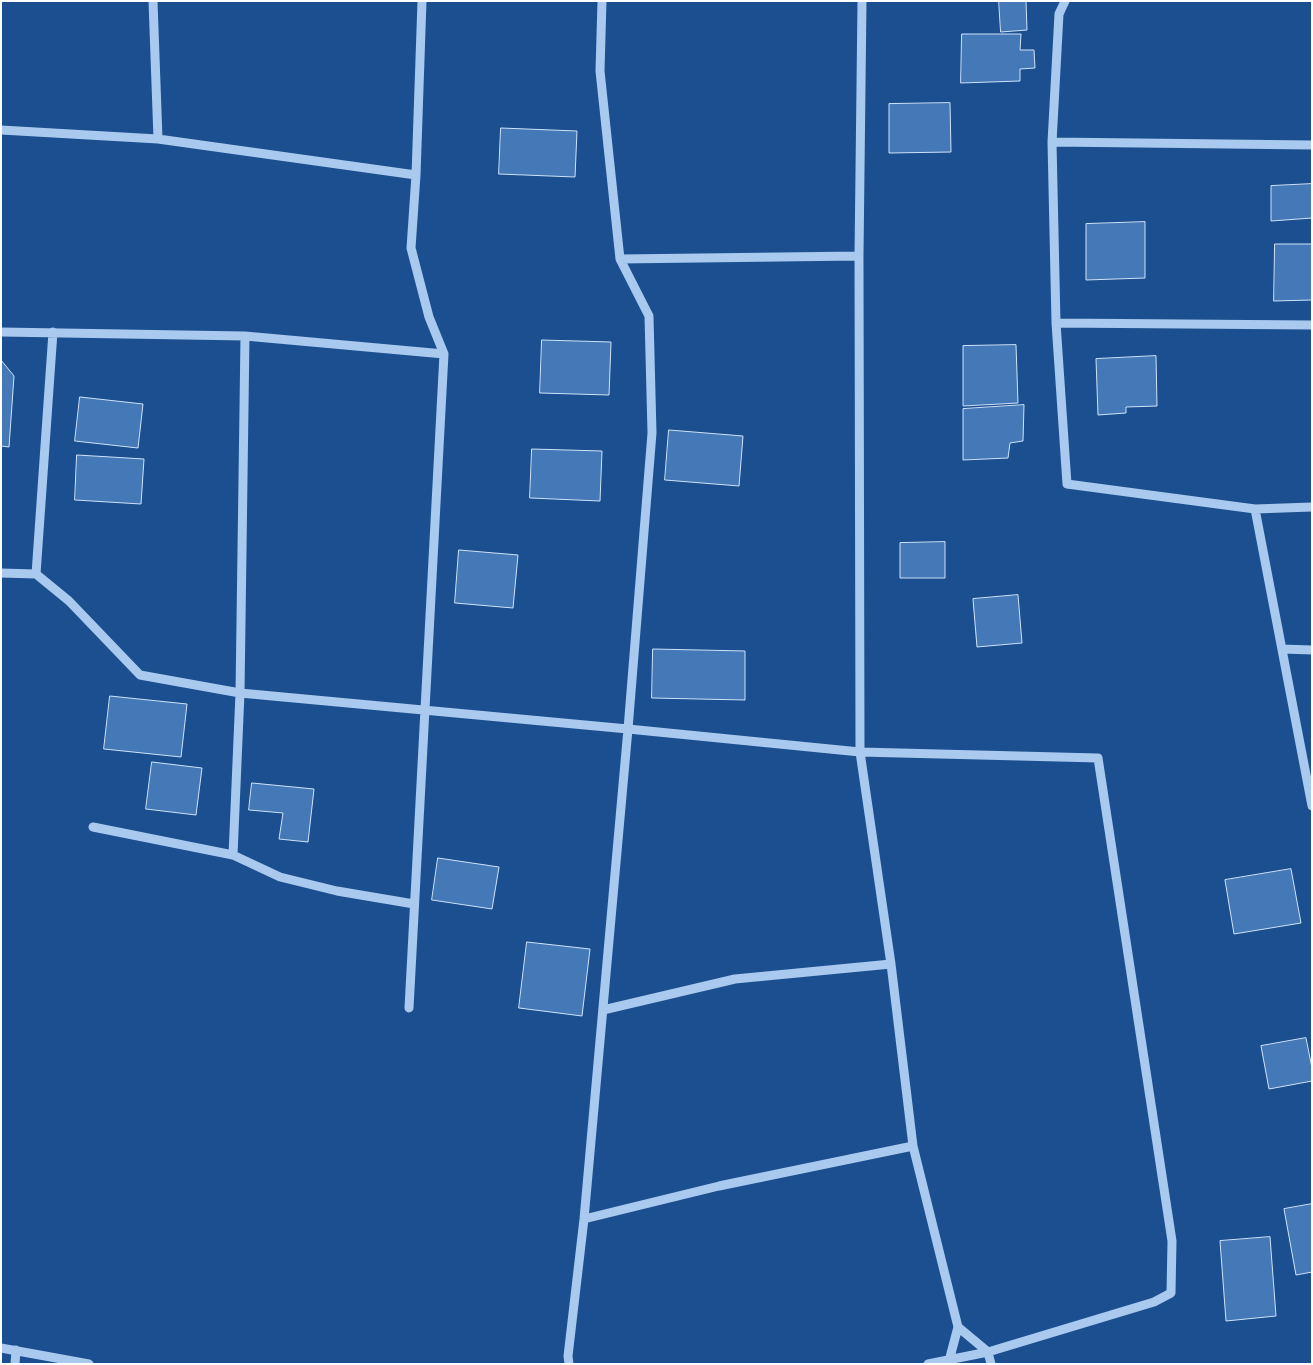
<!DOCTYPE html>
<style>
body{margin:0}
#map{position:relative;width:1313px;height:1365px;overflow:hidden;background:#1b4f8f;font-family:"Roboto Condensed",sans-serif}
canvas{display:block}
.frame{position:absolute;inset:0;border:2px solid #fff;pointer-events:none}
</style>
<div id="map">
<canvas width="1313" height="1365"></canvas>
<div class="frame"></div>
</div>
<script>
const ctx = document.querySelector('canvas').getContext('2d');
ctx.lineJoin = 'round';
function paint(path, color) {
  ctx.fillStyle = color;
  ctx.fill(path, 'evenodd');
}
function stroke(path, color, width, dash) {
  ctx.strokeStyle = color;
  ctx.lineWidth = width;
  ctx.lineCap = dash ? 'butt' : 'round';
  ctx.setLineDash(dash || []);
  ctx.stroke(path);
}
const building = new Path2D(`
 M999,1H1026L1027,30L1001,32Z
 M962,34H1021L1020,50H1034L1035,68L1020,69V81L961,83Z
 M950,103L951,152L889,153V104Z
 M501,128L577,131L575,177L499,174Z
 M1312,184V218L1271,221V186Z
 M1145,222V278L1086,280V224Z
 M1275,244H1312V300L1274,301Z
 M542,340L611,342L609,395L540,393Z
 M1016,345L1018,403L963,406V346Z
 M1156,356L1157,406L1126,407V413L1098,415L1096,359Z
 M1,360L14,376L9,447L1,446Z
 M80,397L143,404L138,448L75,441Z
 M1024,405L1023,441L1010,443L1008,458L963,460V409Z
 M669,430L743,436L739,486L665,480Z
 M532,449L602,451L600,501L530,498Z
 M77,455L144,459L141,504L75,500Z
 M945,542V578H900V543Z
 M459,550L518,555L513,608L455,603Z
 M1018,595L1022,643L977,647L973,599Z
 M653,649L745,651V700L652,698Z
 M110,696L187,704L181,757L104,749Z
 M152,762L202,768L196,815L146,809Z
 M252,783L314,789L308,842L279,839L283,813L249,810Z
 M438,858L499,867L492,909L432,900Z
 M1291,869L1301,923L1234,934L1225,880Z
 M527,942L590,949L582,1016L519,1008Z
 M1306,1038L1312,1068V1081L1269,1089L1261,1046Z
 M1312,1204V1272L1296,1275L1284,1209Z
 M1270,1237L1276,1316L1226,1321L1220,1241Z`);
paint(building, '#4478b7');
stroke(building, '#cfe3fa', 1);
stroke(new Path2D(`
 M153,1L158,139
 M862,1L859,256L860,752L891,964L913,1146L958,1327L949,1361L950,1364
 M1065,1L1059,14L1052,142L1056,323L1067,484L1255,509L1312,507
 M1,130L158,139L416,175
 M1052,142L1312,145
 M620,259L859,256
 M1056,323L1312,325
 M1,332L245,336L444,354
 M245,336L240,693L233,855L280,877L337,891L414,904
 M1255,509L1312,806
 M1,573L36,574L69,601L140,675L240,693L628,729L860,752L1098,758L1172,1241L1171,1293L1154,1302L988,1352L928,1364
 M36,574L53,332
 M1282,649L1312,650
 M93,827L233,855
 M409,1008L444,354L429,317L411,248L416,175L422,1
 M603,1010L735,979L891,964
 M584,1219L719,1186L913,1146
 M958,1327L988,1352L991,1364
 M1,1348L89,1364
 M15,1364L16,1350
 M569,1364L568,1356L584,1219L628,729L652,433L649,316L620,259L600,71L602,1`), '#a9c9ee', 9);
</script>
